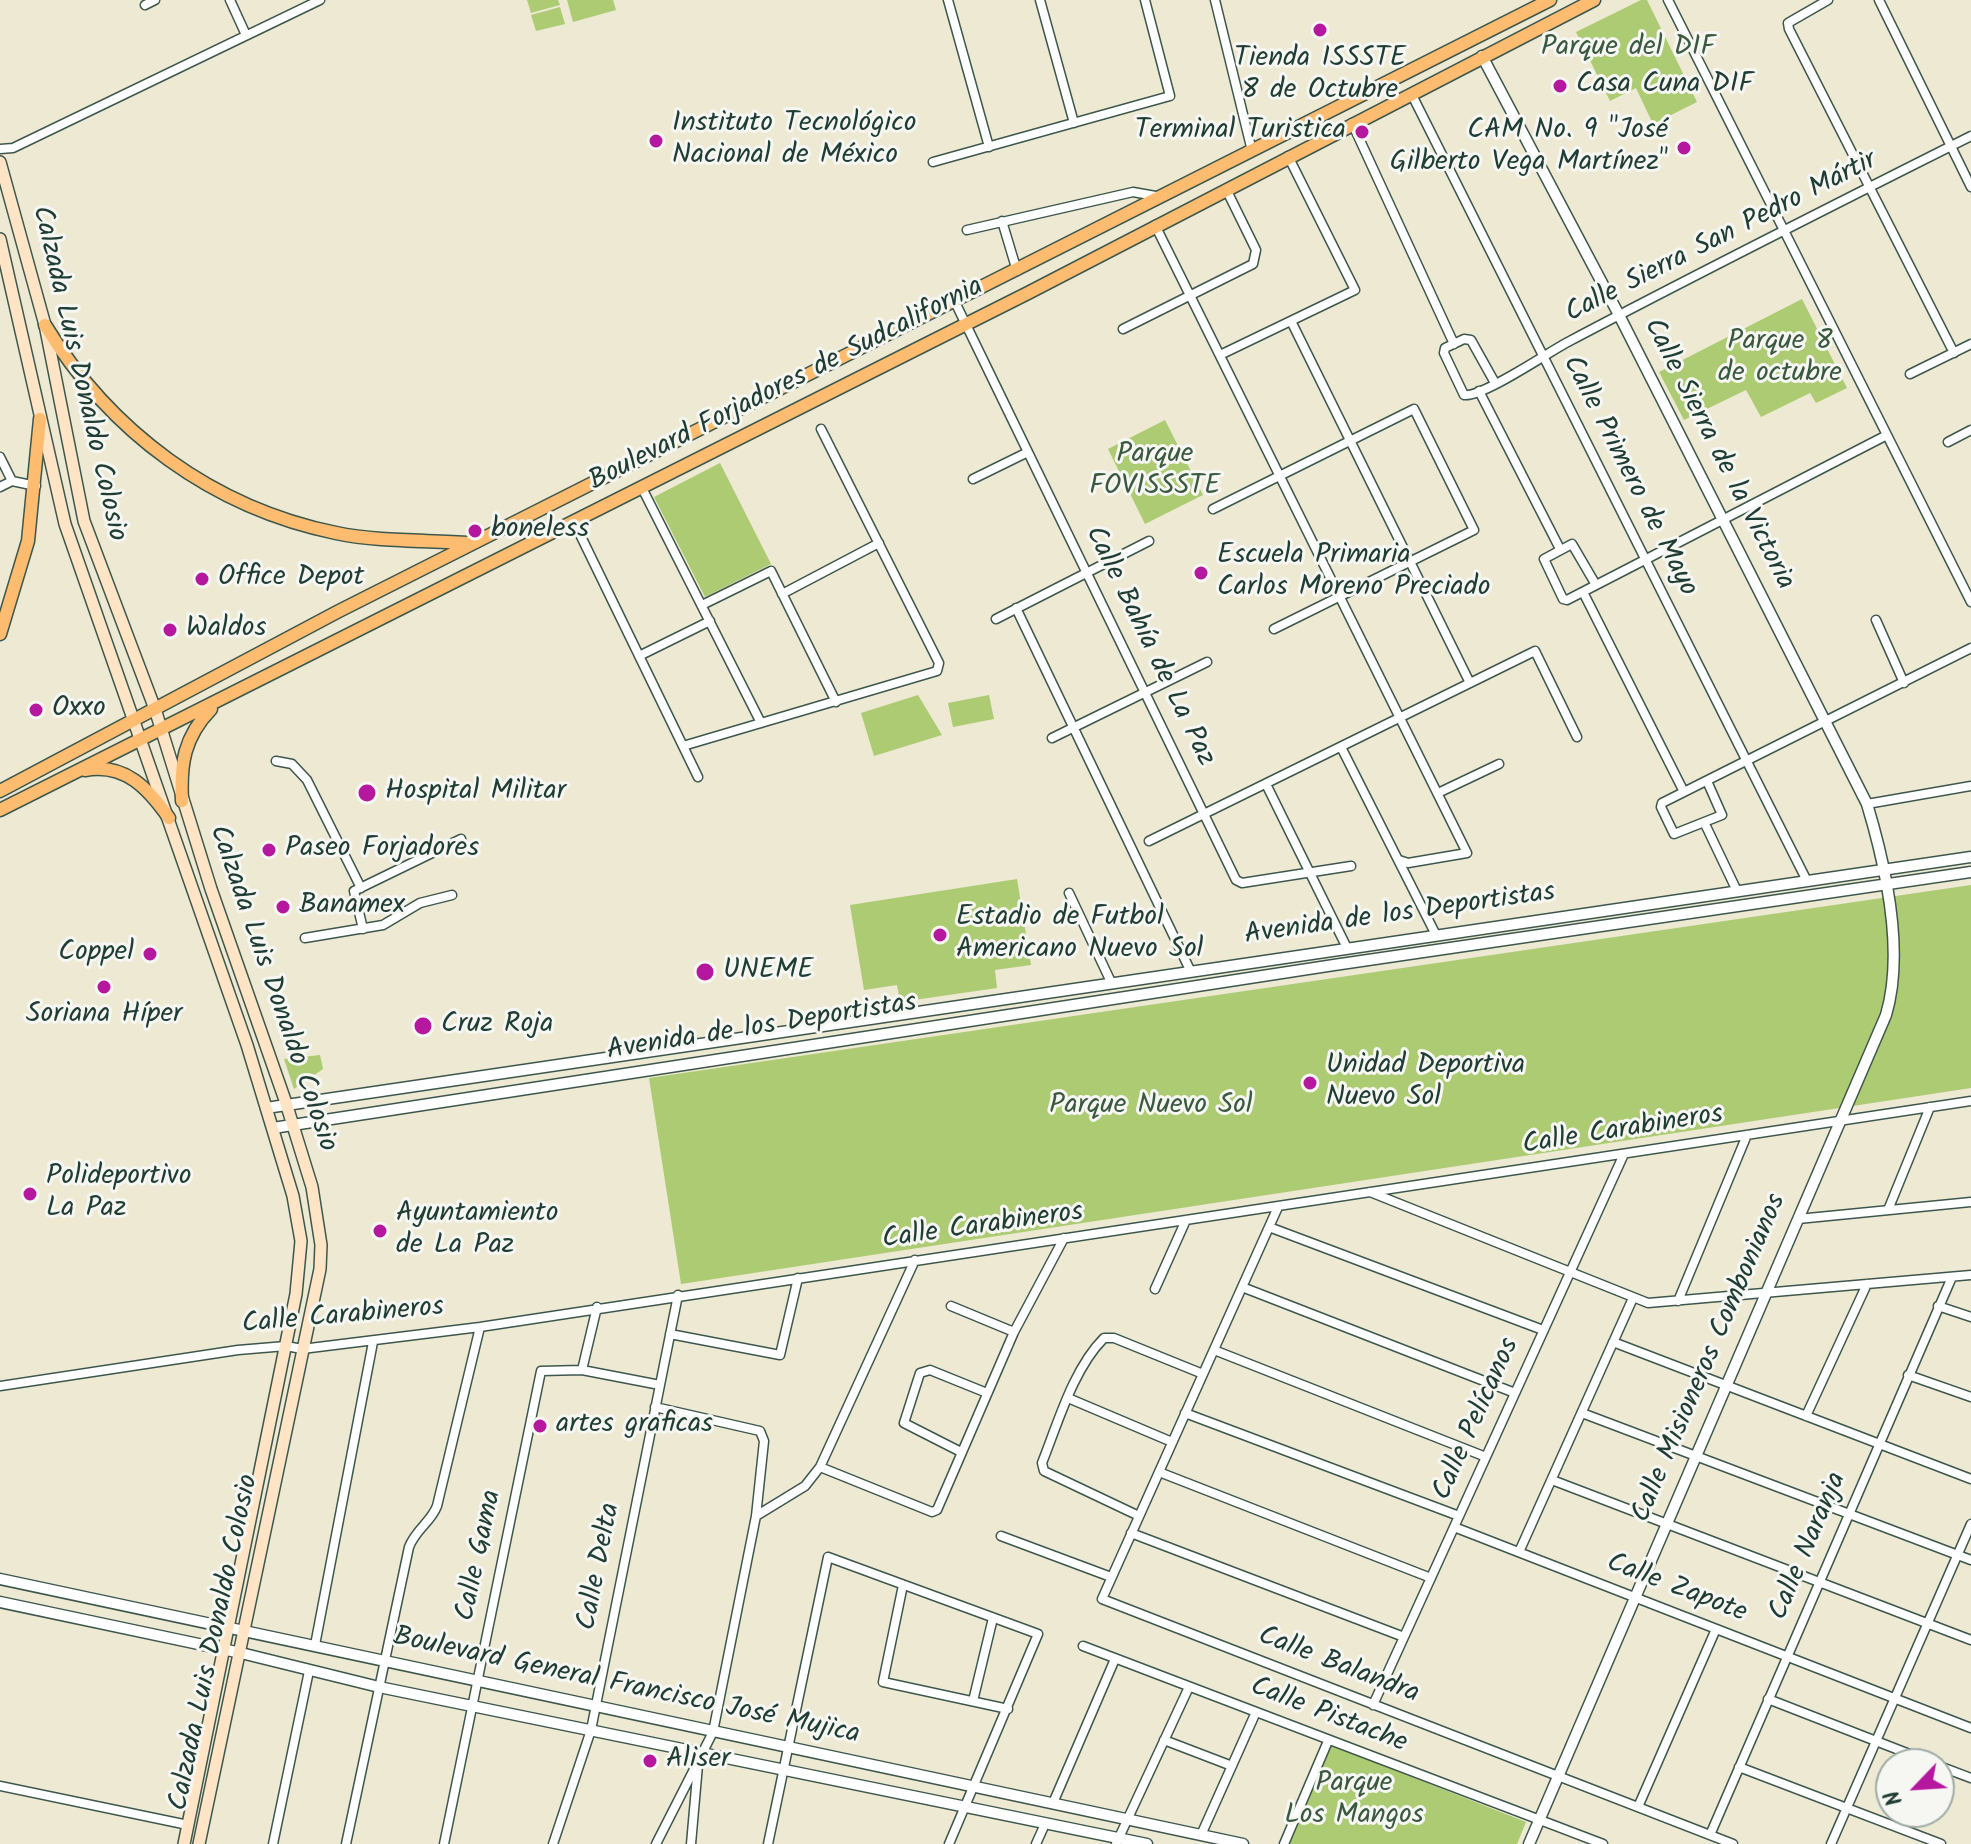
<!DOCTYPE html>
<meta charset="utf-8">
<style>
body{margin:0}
#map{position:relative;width:1971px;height:1844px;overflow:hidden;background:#ede9d3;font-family:Kalam,sans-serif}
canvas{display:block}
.north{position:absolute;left:1875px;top:1748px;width:80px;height:80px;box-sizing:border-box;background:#f6f6f2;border:2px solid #a0aca6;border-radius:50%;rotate:245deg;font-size:22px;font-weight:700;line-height:32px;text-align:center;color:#1f3d34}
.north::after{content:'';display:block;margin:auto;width:28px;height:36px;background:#b5179e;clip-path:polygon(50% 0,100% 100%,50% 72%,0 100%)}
</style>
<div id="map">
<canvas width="1971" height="1844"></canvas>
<div class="north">N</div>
</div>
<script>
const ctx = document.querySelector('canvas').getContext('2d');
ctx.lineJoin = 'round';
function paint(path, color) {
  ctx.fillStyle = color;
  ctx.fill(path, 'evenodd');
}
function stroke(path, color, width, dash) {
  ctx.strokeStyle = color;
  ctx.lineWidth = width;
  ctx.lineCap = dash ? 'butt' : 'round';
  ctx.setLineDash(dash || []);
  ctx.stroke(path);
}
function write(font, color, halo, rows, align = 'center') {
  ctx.font = font + ' Kalam,sans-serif';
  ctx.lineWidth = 6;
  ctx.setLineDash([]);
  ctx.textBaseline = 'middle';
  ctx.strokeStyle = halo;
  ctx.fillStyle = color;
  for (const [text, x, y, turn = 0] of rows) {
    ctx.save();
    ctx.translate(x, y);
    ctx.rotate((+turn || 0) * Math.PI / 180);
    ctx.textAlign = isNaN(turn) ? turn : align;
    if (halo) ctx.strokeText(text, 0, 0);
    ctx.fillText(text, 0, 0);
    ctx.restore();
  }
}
paint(new Path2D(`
 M527,0H558L560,5L531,13Z
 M567,0H613L616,10L573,22Z
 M1641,0H1647L1697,102L1653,124L1636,88L1610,101L1576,32Z
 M560,7L565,24L536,31L531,15Z
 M1802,299L1847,388L1816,403L1810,393L1761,417L1746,390L1684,420L1659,372Z
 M1165,420L1203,495L1145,524L1108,449Z
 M720,463L771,564L705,597L654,497Z
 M918,695L942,735L874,756L861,713Z
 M989,695L994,719L953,727L948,703Z
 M1017,879L1031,965L995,970L997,988L900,1002L897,985L864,990L850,905Z
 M1971,885V1088L681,1284L649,1078Z
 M320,1055L323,1069L294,1089L284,1059Z
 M1331,1745L1526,1822L1517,1844H1288Z`), '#accb72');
const minor = new Path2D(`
 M230,0L246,35
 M948,0L989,147
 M1040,0L1074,123
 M1215,0L1252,151
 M1668,0L1971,602
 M1828,0L1788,23L1789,29L1954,353
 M1879,0L1971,187
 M145,5L155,0
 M1411,93L1807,881
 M1352,123L1454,344
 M0,149L13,148L320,0
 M933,162L1170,96L1145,0
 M1002,221L1017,271
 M1155,225L1467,853L1408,863L1399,860
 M967,230L1133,192L1161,197
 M955,302L1236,880L1242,883L1351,866
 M1291,321L1470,683
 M1123,329L1253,264L1256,250L1226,189
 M1220,355L1355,290L1288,156
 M1910,374L1971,344
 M1495,383L1471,340L1464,339L1445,348L1444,353L1464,395C1481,398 1546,354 1566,343C1700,272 1836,204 1971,136
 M1479,391L1560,549
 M1948,442L1971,430
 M0,457L12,481
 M973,479L1028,452
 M641,486L761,723
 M0,487L12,481L36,486
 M1213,509L1414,409L1474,530L1274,629
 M573,520L698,777
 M1596,585L1572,544L1544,559L1563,599L1567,600C1674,545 1780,490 1887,435
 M1583,592L1684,792
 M782,594L879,543
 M702,605L771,571L836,702
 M1016,608L1190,970
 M996,619L1149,541
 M1876,620L1904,683
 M639,656L710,621
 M1052,738L1207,662
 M683,746L937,671L939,663L821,429
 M1341,747L1436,935
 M276,761L292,764L307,780L361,888
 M1707,781L1722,815L1674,834L1661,807L1662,803L1971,648
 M1266,784L1347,948
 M1438,793L1499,764
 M1867,804L1971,786
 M1705,824L1737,891
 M1149,841L1535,651L1577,737
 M1069,893L1111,982
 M363,929L354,891L461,839
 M305,938L383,925L420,903L452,895
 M1370,1192L1648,1303L1971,1275
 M1278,1207L1102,1599L1733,1844
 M1888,1210L1930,1107
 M1798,1219L1971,1202
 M1269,1227L1543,1330
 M1242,1287L1515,1393
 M1155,1289L1186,1220
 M1678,1301L1747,1135
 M951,1306L1014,1332
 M1938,1306L1971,1317
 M670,1334L780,1355L798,1278
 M1613,1342L1971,1479
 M1214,1350L1486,1457
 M582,1370L597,1307
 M1908,1375L1971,1397
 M0,1386L238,1350L286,1346L302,1349L480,1327L1971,1101
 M1068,1398L1172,1442
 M655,1407L760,1431L764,1441L756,1516
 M1185,1413L1459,1516
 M1582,1413L1971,1560
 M1806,1416L1867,1284
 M961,1452L904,1423L920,1373L930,1370L987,1393
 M820,1467L932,1512L937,1510L1014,1332L1064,1238
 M1159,1472L1431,1578
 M1552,1480L1971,1640
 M1139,1516L1044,1471L1042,1463C1058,1423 1073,1369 1104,1338H1114L1203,1374
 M1454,1527L1971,1728
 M1131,1533L1404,1637
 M1001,1536L1111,1577
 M1519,1552L1633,1298
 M903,1585L883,1682L1008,1709
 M315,1645L373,1342
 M1083,1646L1603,1844
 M1768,1699L1935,1764
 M973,1701L993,1618
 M1373,1705L1624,1154
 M1164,1740L1232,1766
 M1939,1766L1971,1778
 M1739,1767L1941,1844
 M0,1786L188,1825
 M1053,1803L1115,1659
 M1638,1807L1716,1629
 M1201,1835L1256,1712
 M1710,1835L1952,1277
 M273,1844L309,1671
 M346,1844L409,1547C416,1529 431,1522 437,1506L480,1327
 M444,1844L541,1371L582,1370L660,1385
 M553,1844L591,1730L678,1295
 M656,1844L713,1732L756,1516L805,1486L820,1467L915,1260
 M691,1844L698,1765
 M768,1844L828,1557L1038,1634L949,1844
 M1036,1844L1045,1824
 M1116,1844L1189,1687
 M1284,1844L1328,1741
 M1831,1844L1971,1524`);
const tertiary = new Path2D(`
 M1482,56L1619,315L1867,804C1886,867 1905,951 1886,1015L1529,1844
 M266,1108L1971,857
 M273,1128L1334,965L1971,872
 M0,1579L1243,1844
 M0,1602L241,1653L379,1687L1147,1844`);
const secondary = new Path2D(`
 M0,162L45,325L84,521L155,709L211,889L286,1103L312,1187L321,1245L320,1269L199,1844
 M0,239L65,524L247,1045L293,1196L301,1241L296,1294L184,1844`);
const primary = new Path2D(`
 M45,325C110,432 213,508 336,533C379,542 426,540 470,543
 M0,634L28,541L40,419
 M85,770C125,763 148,788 169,818
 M0,791L339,611L1550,0
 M182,801C180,764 184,737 211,709
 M0,810L1028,293L1594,0`);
stroke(minor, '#3e574c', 11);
stroke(tertiary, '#3e574c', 13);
stroke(secondary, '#3e574c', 14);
stroke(primary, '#3e574c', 15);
stroke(minor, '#fff', 8);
stroke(tertiary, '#fff', 10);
stroke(secondary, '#ffe4c6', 11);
stroke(primary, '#febc70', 12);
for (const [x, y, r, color] of [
 [1320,30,8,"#b5179e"],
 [1560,86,8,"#b5179e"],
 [1362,132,8,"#b5179e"],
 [656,141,8,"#b5179e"],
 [1684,148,8,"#b5179e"],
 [475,531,8,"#b5179e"],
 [1201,573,8,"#b5179e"],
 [202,579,8,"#b5179e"],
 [170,630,8,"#b5179e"],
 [36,710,8,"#b5179e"],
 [367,793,10,"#b5179e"],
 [269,850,8,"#b5179e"],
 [283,907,8,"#b5179e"],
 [940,935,8,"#b5179e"],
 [150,954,8,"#b5179e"],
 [705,972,10,"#b5179e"],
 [104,987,8,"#b5179e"],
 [423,1026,10,"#b5179e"],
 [1310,1083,8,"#b5179e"],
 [30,1194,8,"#b5179e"],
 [380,1231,8,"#b5179e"],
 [540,1426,8,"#b5179e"],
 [650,1761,8,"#b5179e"]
]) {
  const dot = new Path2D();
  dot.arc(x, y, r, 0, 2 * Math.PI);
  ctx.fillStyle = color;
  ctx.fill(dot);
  stroke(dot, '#f6f6f2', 3);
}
write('28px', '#3b5940', '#f6f6f2', [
 ["Parque del DIF",1628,49],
 ["Parque 8",1780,343],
 ["de octubre",1780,375],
 ["Parque",1155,456],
 ["FOVISSSTE",1155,488],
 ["Parque Nuevo Sol",1151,1107],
 ["Parque",1354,1785],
 ["Los Mangos",1354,1817]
]);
write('28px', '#1f3d34', '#f6f6f2', [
 ["Tienda ISSSTE",1320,60,"center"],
 ["8 de Octubre",1320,92,"center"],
 ["Casa Cuna DIF",1576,86],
 ["Instituto Tecnológico",672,125],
 ["Nacional de México",672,157],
 ["Terminal Turistica",1346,132,"right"],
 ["CAM No. 9 \"José",1668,132,"right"],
 ["Gilberto Vega Martínez\"",1668,164,"right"],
 ["boneless",491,531],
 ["Escuela Primaria",1217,557],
 ["Carlos Moreno Preciado",1217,589],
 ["Office Depot",218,579],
 ["Waldos",186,630],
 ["Oxxo",52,710],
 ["Hospital Militar",385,793],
 ["Paseo Forjadores",285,850],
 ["Banamex",299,907],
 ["Estadio de Futbol",956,919],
 ["Americano Nuevo Sol",956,951],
 ["Coppel",134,954,"right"],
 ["UNEME",723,972],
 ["Soriana Híper",104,1016,"center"],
 ["Cruz Roja",441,1026],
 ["Unidad Deportiva",1326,1067],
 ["Nuevo Sol",1326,1099],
 ["Polideportivo",46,1178],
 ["La Paz",46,1210],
 ["Ayuntamiento",396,1215],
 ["de La Paz",396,1247],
 ["artes graficas",556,1426],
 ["Aliser",666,1761]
], 'left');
write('28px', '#1f3d34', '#f6f6f2', [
 ["Calle Sierra San Pedro Mártir",1722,239,-27],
 ["Calzada Luis Donaldo Colosio",77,374,77],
 ["Boulevard Forjadores de Sudcalifornia",787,386,-27],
 ["Calle Sierra de la Victoria",1717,455,63],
 ["Calle Primero de Mayo",1628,477,63],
 ["Calle Bahía de La Paz",1148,647,64],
 ["Avenida de los Deportistas",1400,916,-8],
 ["Calzada Luis Donaldo Colosio",271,989,71],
 ["Avenida de los Deportistas",762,1029,-9],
 ["Calle Carabineros",1623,1132,-9],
 ["Calle Carabineros",983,1228,-8],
 ["Calle Carabineros",343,1318,-5],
 ["Calle Misioneros Combonianos",1711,1359,-67],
 ["Calle Pelícanos",1478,1420,-66],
 ["Calle Naranja",1810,1547,-67],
 ["Calle Gama",481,1556,-78],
 ["Calle Delta",601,1567,-79],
 ["Calle Zapote",1676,1590,21],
 ["Calzada Luis Donaldo Colosio",216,1643,-78],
 ["Calle Balandra",1338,1667,21],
 ["Boulevard General Francisco José Mujica",626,1688,12],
 ["Calle Pistache",1328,1717,21]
]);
</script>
